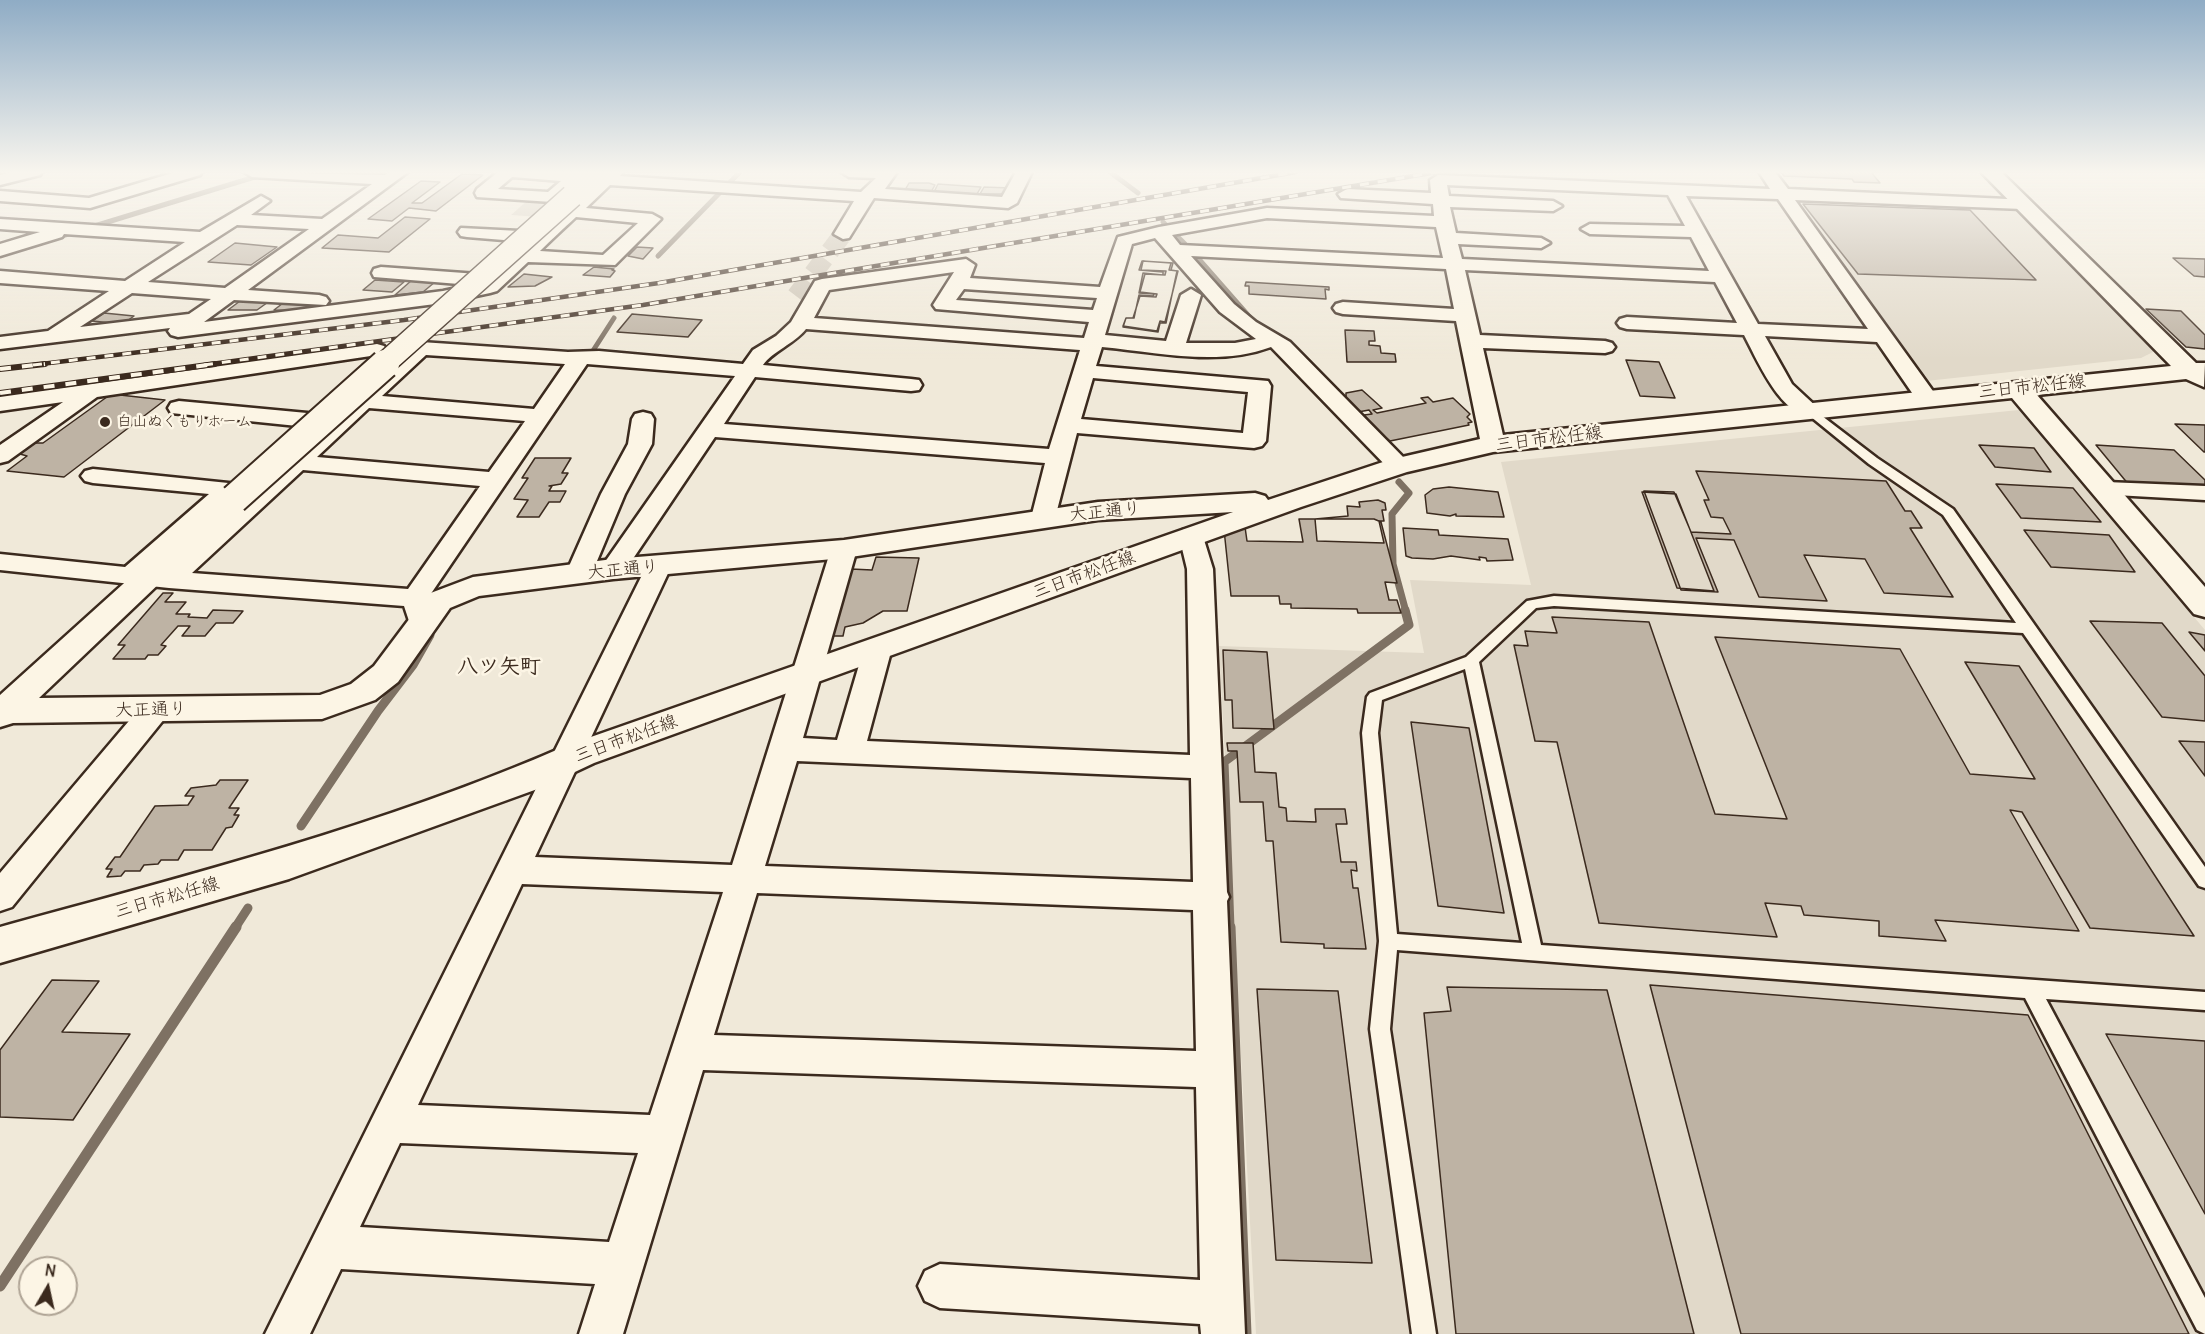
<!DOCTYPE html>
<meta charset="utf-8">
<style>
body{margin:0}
#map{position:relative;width:2205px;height:1334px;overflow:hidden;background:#f0e9d9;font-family:Delius,sans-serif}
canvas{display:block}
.north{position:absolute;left:18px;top:1256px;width:60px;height:60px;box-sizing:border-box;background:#fcf5e5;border:2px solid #afa495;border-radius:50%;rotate:9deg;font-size:16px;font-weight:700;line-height:24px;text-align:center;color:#3b2a1e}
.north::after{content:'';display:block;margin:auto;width:21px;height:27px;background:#3b2a1e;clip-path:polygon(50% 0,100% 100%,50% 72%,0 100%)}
</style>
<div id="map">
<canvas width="2205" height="1334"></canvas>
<div class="north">N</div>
</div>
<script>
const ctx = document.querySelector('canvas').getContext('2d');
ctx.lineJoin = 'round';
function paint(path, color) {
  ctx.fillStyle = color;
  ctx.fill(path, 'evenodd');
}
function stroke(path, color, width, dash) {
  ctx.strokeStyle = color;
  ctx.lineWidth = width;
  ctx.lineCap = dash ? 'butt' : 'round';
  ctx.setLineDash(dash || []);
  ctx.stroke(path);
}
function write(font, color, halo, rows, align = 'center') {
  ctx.font = font + ' Delius,"Klee One",sans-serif';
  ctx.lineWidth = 5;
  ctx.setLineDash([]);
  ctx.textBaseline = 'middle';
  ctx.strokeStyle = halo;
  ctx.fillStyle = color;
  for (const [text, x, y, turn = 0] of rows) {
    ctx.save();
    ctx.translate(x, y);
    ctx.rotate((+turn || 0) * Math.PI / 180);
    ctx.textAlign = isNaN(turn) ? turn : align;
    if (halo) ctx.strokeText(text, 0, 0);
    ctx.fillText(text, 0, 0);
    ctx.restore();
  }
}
paint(new Path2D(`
 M1791,199L2020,211L2155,351L2141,358L1926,381Z
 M2019,410L2205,630V1334H1256L1219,646L1424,653L1410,580L1531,585L1501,462Z`), '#e1d9c9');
paint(new Path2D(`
 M529,199L558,201L539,217L511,215Z`), '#d2c9ba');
stroke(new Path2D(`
 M1110,172L1138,193
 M1163,222L1185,244
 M52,239L271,172
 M658,256L740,172
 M1197,257L1254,322
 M587,360L614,318`), '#7e7163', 5);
stroke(new Path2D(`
 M1399,482L1409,493L1392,514L1393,564L1406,612`), '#7e7163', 7);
stroke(new Path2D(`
 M301,826L378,711L413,665L430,635
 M235,928L248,908
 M1230,928L1224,762L1409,625L1405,610`), '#7e7163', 9);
stroke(new Path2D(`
 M1230,927L1246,1334
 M0,1286L236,927`), '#7e7163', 11);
const building = new Path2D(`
 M1781,172H1871L1880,183L1854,182L1852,179L1784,176Z
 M462,174L483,175L436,211L409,208L392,221L368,219L421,181L440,182L412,203H422Z
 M909,183H929L935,185L931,192L905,190Z
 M938,184L981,187L977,194L934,192Z
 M984,187L1011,188L1003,194H980Z
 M1803,204L1970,210L2036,280L1858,274Z
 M405,217L430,219L389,252L322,248L338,235L378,238Z
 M235,243L277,247L251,265L208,262Z
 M637,247L653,248L643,259L628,256Z
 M2173,258L2205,259V277L2194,276Z
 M1142,261L1173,263L1171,270L1177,271L1166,323H1160L1158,332L1123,327L1126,318H1134L1139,295L1153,296L1154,294L1139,293L1143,273L1163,275V272L1139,270Z
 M1143,261L1171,263L1169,270L1178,271L1165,322L1160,321L1157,331L1123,326L1126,318H1133L1140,296L1156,297L1157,294L1140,292L1145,274L1165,275L1166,271L1141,270Z
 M594,267L614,269L612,270L615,271L610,277L583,275Z
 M524,274L552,277L535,286L508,287Z
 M375,280L404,282L392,292L363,290Z
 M412,280L435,282L423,292L395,295Z
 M1246,282L1329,287V290L1325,289L1326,299L1249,294V286H1245Z
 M244,298L271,300L257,310H228Z
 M287,300L312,302L301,311L274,310Z
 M2146,309L2181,311L2205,335V349L2186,347Z
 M104,313L134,316L123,324L92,321Z
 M632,314L702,320L688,337L617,332Z
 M1345,330L1374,331L1375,341H1369V345L1380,346L1381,353L1395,354L1396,362H1347Z
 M1626,360L1659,362L1675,398L1640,396Z
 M1362,390L1382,408L1373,410L1377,413L1426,403L1421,398L1428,397L1433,402L1453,398L1470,414L1467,417L1472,422L1468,423L1469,425L1390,441L1370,425H1372L1364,415L1372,414L1369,410L1358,412L1346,399V393Z
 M111,394L165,400L64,477L7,471L27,456L20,454L35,443H43Z
 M2175,424L2205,425V452H2204Z
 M1979,445L2034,448L2051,472L1995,467Z
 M2096,445L2174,450L2205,480V488L2129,485Z
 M535,458H571L562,473H568L561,484L549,486H552L549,491H566L560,502H549L539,517H517L528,500L514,499L528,478H522Z
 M1696,471L1886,481L1905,511H1911L1922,528H1910L1953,597L1884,593L1865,559L1804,555L1827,601L1759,597L1734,540L1696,538L1718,592L1681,590L1644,491L1674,492L1691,532L1731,534L1723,518L1711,517L1704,500H1709Z
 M1996,484L2073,488L2101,522L2021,518Z
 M1449,487L1498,492L1504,517L1456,516V514L1450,516L1427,513L1425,495L1433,489Z
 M1642,492L1676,494L1714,591L1677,588Z
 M1378,500L1385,503L1386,510H1382L1384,521H1379L1384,543L1317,541L1315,519L1348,516L1347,506L1360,507L1359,502Z
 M1299,519H1374L1381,522L1397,583L1385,582L1389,600H1397L1401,613H1358L1357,609L1291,608V604H1280L1279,596H1231L1223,520H1244L1247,541L1303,542Z
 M1403,528L1438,530L1439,535L1508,539L1513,560L1487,561L1486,558L1479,557L1480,560L1451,556L1433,559L1412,558L1406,556Z
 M2024,530L2109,535L2135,572L2051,567Z
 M876,557L919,558L907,611H883L863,623L845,627L843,636H832L851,569L872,570Z
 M163,593H173L165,602H186L176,614H190L188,617L207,618L213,610L243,611L233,623H216L205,636H182L190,626H178L161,645L166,646L158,655H148L145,659H113L125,645H118Z
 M1552,617L1649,622L1715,814L1787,819L1715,637L1900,649L1970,774L2035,779L1965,662L2019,666L2194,936L2090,928L2022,812L2010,810L2079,931L1935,920L1946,941L1879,936V921L1804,915L1801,906L1765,903L1777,937L1599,923L1557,742L1535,741L1514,645L1528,646L1525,631L1557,633Z
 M2090,621L2162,623L2205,676V721L2162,717Z
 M2189,632L2205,635V651Z
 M1223,650L1267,652L1274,729L1233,728L1232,700H1225Z
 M1411,722L1469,728L1504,913L1438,906Z
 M2179,741L2205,742V776Z
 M1227,743H1253L1255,772L1276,773L1279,807L1286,808L1287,821L1316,822L1315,809H1345L1347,824H1336L1341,862H1356L1357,871L1351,870L1353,888H1358L1366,949L1324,948V944L1281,942L1273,841H1266L1263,802H1240L1237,751H1228Z
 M220,780H248L229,808H239L234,815H239L232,827L226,828L212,850H184L178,860H161L158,864L144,865L140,871H125L121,876L107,877L112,869H106L115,857H120L155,806L188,805L194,796H185L191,788L216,785Z
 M52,980L99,981L62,1032L130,1034L73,1120L0,1117V1050Z
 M1650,985L2028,1015L2189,1334H1741Z
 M1447,987L1607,990L1694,1334H1456L1424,1013L1451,1011Z
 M1257,989L1338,991L1372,1263L1276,1260Z
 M2106,1034L2205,1041V1214Z`);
paint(building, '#beb3a4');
stroke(building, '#3b2a1e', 1.5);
stroke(new Path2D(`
 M796,296L843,234`), '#ccc3b4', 19, [19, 9]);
const lane = new Path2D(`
 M1809,406L1877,458L1953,509L2205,867V888L2199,886L2023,633L1554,606L1536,608L1479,662L1541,945L2205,992V1010L2046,999L2205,1298V1334L2197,1330L2025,998L1397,950L1390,1029L1436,1334H1412L1370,1029L1379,941L1362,733L1367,697L1370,693L1466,657L1527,601L1554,596L2016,623L1943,515L1869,464L1805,412V408ZM1465,669L1522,943L1397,934L1378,733L1382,700Z`);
const street = new Path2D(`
 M12,172H42L40,175L0,185V175Z
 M176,172H202L200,175L90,208L0,201V191L89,198Z
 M244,172L385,175L389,172H408L248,290L319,295L326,297L329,301L326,305L234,300L204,322L443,291L471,285L374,277L372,273L374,269L381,267L478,274L487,279L528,242L467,237L461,236L458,232L461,228L539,232L605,172H623L620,176L861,192L876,178L849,177L841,172H897L885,189L1002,197L1016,172H1032L1017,203L1008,208L874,198L849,238L843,239L834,234L854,201L610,185L586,208L652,214L661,219L615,265L528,262L497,291L490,293L443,303L178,337L171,335L168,331L170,328L0,349V337L48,331L109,291L0,283V271L125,281L185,242L64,234L62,237L0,256V244L40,232L0,229V219L200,232L261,196L270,201L251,215L322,219L372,184L252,177ZM576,217L638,223L603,255L540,251C552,239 562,230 576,217ZM237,225L309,229L225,288L148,282ZM132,293L211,299L189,314L80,327Z
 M498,172H589L558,201L552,202L477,197L475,193L477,189ZM512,177H513L561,181L548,192L498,189Z
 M1759,172H1775L1788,189L2029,200L2032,204L2029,208L2023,209L1795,200L1938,398L1935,403H1919L1877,342L1765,336L1792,384L1820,410L1817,415C1783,423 1757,359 1744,335L1627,329L1620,327L1617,323L1620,319L1627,317L1737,323L1715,282L1465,270L1480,335L1605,341L1612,343L1615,347L1612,351L1605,353L1483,348L1505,444L1501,449H1485L1481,444L1456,321L1343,314L1336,312L1333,308L1336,304L1343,302L1454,309L1446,269L1191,256L1234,304L1256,322L1290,342L1407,461L1411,466L1407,471H1391L1271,347C1218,367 1156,352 1102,347L1096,366L1268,381L1271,386L1266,441L1262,446L1254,448L1077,433L1055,518L1052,523L1043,526L1034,523L1031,518L1045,463L715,437L622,575L613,577L604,575L600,569L735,376L587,364L428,598L436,624L432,630L422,633L412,630L404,606L169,588L0,570V554L125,567L209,494L93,483L85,481L81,476L85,471L93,469L238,484L241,489L238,494L154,570L163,571L414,344L421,342L568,352L599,351L743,364L753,350L776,336L791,322L815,281L822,279L966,259L975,265L970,278L1100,287L1118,237L1159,227L1267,208L1434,216L1433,204L1341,198L1338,194L1347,189L1431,193L1430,180L1438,175L1770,189ZM1447,185L1668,195L1685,226L1590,224L1581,229L1590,234L1691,237L1709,271L1462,259L1458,244L1541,248L1550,243L1541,238L1456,233L1450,207L1553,211L1562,206L1553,201L1449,196ZM1686,196L1778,199L1868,329L1758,324ZM1267,218L1436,227L1443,258L1180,245L1172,235ZM1155,238L1220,312L1256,339L1235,343H1186L1201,295L1191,289L1181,295L1166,341L1105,335L1132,244ZM954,272L933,305L936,309L1089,322L1084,338L814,318L829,290ZM964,289L1097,298L1093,310L956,300ZM806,329L1080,350L1049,449L724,424L755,377L911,391L919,390L922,385L919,380L911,379L763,365C773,351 794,344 806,329ZM426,355L565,364L534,409L382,396ZM1093,378L1248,392L1243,433L1081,419ZM369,408L525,421L489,472L317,457ZM303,470L480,486L408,589L192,573Z
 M377,344L384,346L387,350L384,354L97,397L8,461L0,463V445L63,402L0,411V397Z
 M179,401L307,413L315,415L318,420L315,425L307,427L171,413L168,408L171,403Z
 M643,412L651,414L654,419L652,444L625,494L592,573L588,579L579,581L570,579L566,573L601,494L628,444L632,419L635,414Z
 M2106,482L2205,486V500L2097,494L2094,489L2097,484Z
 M1192,528L1201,530L1213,569L1227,892L1229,897L1227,901L1245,1334H1201L1200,1324L940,1308L925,1301L918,1286L925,1271L940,1264L1200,1280L1196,1087L703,1070L623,1334H579L595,1284L341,1269L310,1334H265L649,561L658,559L667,561L671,567L535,857L732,865L831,549L835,543L844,541L853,543L857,549L803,738L837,740L864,648L868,641L878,638L888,641L892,648L867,741L1190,755L1187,569L1179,536L1183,530ZM797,761L1191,778L1193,882L765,866ZM522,884L723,892L650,1115L418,1105ZM757,893L1193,910L1196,1051L714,1035ZM400,1143L638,1153L609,1242L360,1227Z
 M155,699L165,702L170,710L165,718L12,907L0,911V873L145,702Z`);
const secondary = new Path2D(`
 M587,172H607L579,200H565L562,196Z
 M1981,172H2001L2196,363H2205L2204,387L2186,379L2037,395L2205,587V617L2194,614L2012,398L1493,452L1407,472L1301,507L594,763L543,787L289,879L0,963V927C192,874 386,825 568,745L1233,512L1098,520L844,558L613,579L479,596L450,608L398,682L375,700L322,719L13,723L0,727V695L224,493L234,491L244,493L248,499L39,698L320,695L351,684L374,666L428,594L473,577L613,559L844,540L1098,502L1255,493L1265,496L1268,500L1389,460L1493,436L2171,366Z`);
stroke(lane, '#3b2a1e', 5);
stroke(street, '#3b2a1e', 5);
stroke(secondary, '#3b2a1e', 5);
paint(lane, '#fcf5e5');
paint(street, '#fcf5e5');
paint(secondary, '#fcf5e5');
const railFar1 = new Path2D(`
 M33,365L404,320L659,283L1296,172
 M204,365L643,305L1437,172`);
const rail = new Path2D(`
 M0,369L45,364
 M0,393L215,364`);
stroke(railFar1, '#3b2a1e', 4.5);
stroke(rail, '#3b2a1e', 6);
stroke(railFar1, '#fcf5e5', 3, [9]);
stroke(rail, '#fcf5e5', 4, [11]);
const secondaryBridgeFar1 = new Path2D(`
 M383,365L572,196`);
const secondaryBridge = new Path2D(`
 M234,499L385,364`);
stroke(secondaryBridgeFar1, '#3b2a1e', 25, []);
stroke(secondaryBridge, '#3b2a1e', 32, []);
stroke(secondaryBridgeFar1, '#fcf5e5', 22);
stroke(secondaryBridge, '#fcf5e5', 28);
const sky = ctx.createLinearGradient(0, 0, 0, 359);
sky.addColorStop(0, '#8facc5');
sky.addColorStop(0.48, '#f8f5ee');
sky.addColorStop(1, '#f8f5ee00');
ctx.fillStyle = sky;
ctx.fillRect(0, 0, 2205, 359);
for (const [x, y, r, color] of [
 [105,422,6,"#3b2a1e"]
]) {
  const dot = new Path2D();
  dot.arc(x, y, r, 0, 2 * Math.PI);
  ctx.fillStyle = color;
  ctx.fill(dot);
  stroke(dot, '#fcf5e5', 2);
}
write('15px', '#3b2a1e', '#fcf5e5', [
 ["白山ぬくもりホーム",117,422]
], 'left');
write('18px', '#3b2a1e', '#fcf5e5', [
 ["三日市松任線",2032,387,-6],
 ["三日市松任線",1549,439,-7],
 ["大正通り",1105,512,-5],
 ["大正通り",623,570,-5],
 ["三日市松任線",1084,575,-20],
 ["大正通り",151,710,-1],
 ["三日市松任線",626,739,-20],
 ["三日市松任線",167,898,-16]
]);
write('bold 21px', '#3b2a1e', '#fcf5e5', [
 ["八ツ矢町",499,667]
]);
</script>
